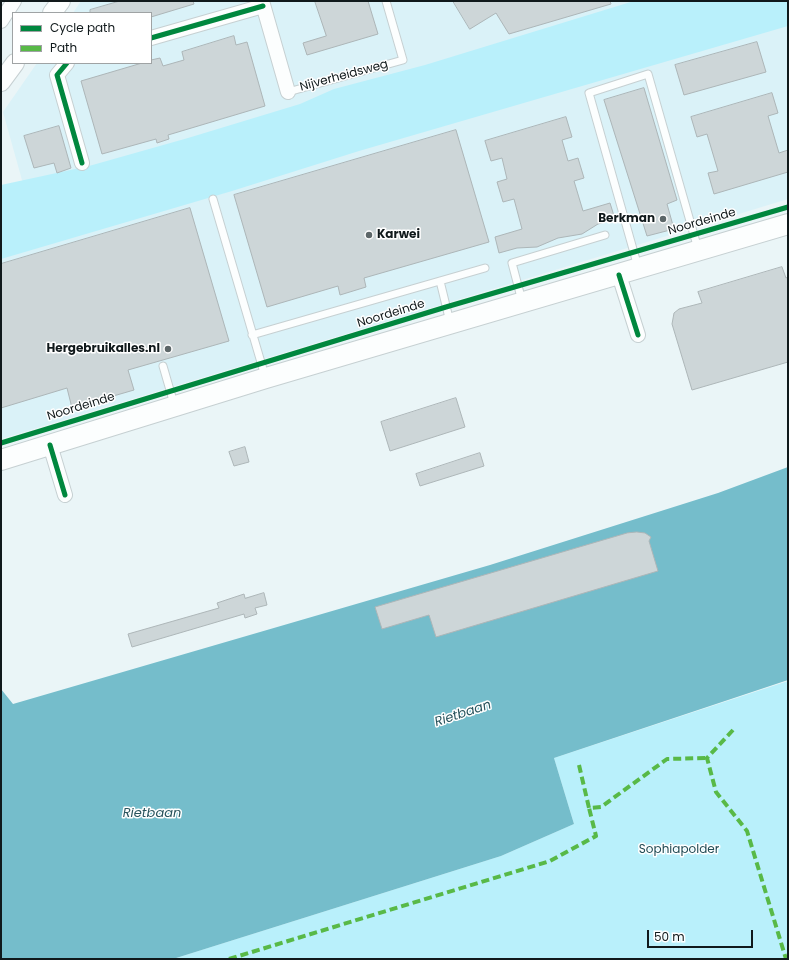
<!DOCTYPE html>
<style>
body{margin:0}
#map{position:relative;width:789px;height:960px;overflow:hidden;background:#eaf5f7;font-family:Poppins,sans-serif}
canvas{display:block}
.frame{position:absolute;inset:0;border:2px solid #10191b;pointer-events:none}
.legend{position:absolute;left:12px;top:12px;width:140px;height:52px;box-sizing:border-box;background:#fff;border:1px solid #9fa3a4;margin:0;padding:5px 7px;list-style:none;font-size:12px;color:#10191b}
.legend li{display:flex;align-items:center;gap:8px;height:20px}
.legend b{width:20px;border:1px solid #9fa3a4}
.scale{position:absolute;left:647px;top:930px;width:106px;height:18px;box-sizing:border-box;border:2px solid #10191b;border-top:0;padding-left:5px;font-size:12px;line-height:14px;white-space:nowrap;color:#10191b;-webkit-text-stroke:3px #fff;paint-order:stroke}
</style>
<div id="map">
<canvas width="789" height="960"></canvas>
<div class="frame"></div>
<ul class="legend">
<li><b style="height:5px;background:#00873e"></b>Cycle path</li>
<li><b style="height:5px;background:#58b947"></b>Path</li>
</ul>
<div class="scale">50 m</div>
</div>
<script>
const ctx = document.querySelector('canvas').getContext('2d');
ctx.lineJoin = 'round';
function paint(path, color) {
  ctx.fillStyle = color;
  ctx.fill(path, 'evenodd');
}
function stroke(path, color, width, dash) {
  ctx.strokeStyle = color;
  ctx.lineWidth = width;
  ctx.lineCap = dash ? 'butt' : 'round';
  ctx.setLineDash(dash || []);
  ctx.stroke(path);
}
function write(font, color, halo, rows, align = 'center') {
  ctx.font = font + ' Poppins,sans-serif';
  ctx.lineWidth = 3;
  ctx.setLineDash([]);
  ctx.textBaseline = 'middle';
  ctx.strokeStyle = halo;
  ctx.fillStyle = color;
  for (const [text, x, y, turn = 0] of rows) {
    ctx.save();
    ctx.translate(x, y);
    ctx.rotate((+turn || 0) * Math.PI / 180);
    ctx.textAlign = isNaN(turn) ? turn : align;
    if (halo) ctx.strokeText(text, 0, 0);
    ctx.fillText(text, 0, 0);
    ctx.restore();
  }
}
paint(new Path2D(`
 M81,1H788V199L1,439V252L39,241L3,112L37,63H151V13H73Z`), '#daf2f8');
paint(new Path2D(`
 M634,1H788V26L359,151L232,191L1,259V185L89,166L188,138L300,104L334,89L425,65Z
 M788,681V959H173L501,856L574,824L554,758Z`), '#b9f0fb');
paint(new Path2D(`
 M788,467V680L554,758L574,824L501,856L173,959H1V689L13,704L490,565L718,493Z`), '#75bdcb');
const building = new Path2D(`
 M120,1H193L194,4L151,17V13H90V10Z
 M315,1H368L378,34L307,55L303,43L326,36Z
 M453,1H610L611,4L509,34L496,13L470,29Z
 M234,36L236,45L247,42L265,106L168,135L169,139L157,143L156,139L102,154L81,81L142,63H151V60L160,58L163,66L184,60L182,52Z
 M757,42L766,72L684,95L675,65Z
 M644,88L677,200L667,204L674,229L647,236L604,100Z
 M772,93L778,113L768,116L779,153L788,150V172L714,194L708,173L718,171L707,134L697,137L691,117Z
 M566,117L572,137L562,140L568,161L578,158L584,178L574,181L583,211L610,203L615,219L598,224L582,234L558,238L537,247L517,248L499,253L495,237L522,229L514,199L503,202L497,182L507,179L502,158L491,161L485,141Z
 M59,126L71,168L57,173L54,163L34,168L24,136Z
 M456,130L489,242L364,278L366,287L340,295L338,286L267,307L234,195Z
 M190,208L229,341L128,370L134,390L72,408L67,388L1,408V264Z
 M782,267L786,278L788,277V362L692,390L672,324L674,313L679,309L702,303L698,292Z
 M456,398L465,427L390,451L381,422Z
 M245,447L249,462L234,466L229,452Z
 M480,453L484,466L420,486L416,474Z
 M637,532L645,533L651,537L649,541L658,571L436,637L429,615L382,629L375,607L627,533Z
 M264,593L267,605L255,608L257,614L245,618L244,614L132,647L128,634L219,608L217,603L244,594L245,598Z`);
paint(building, '#cdd6d8');
stroke(building, '#adb6b8', 1);
const service = new Path2D(`
 M288,92L403,60L386,1
 M213,199L265,376
 M638,267L589,93L648,74L698,249
 M440,281L450,322
 M522,301L512,263L605,235
 M252,335L485,268
 M163,366L174,404`);
const minor = new Path2D(`
 M262,1L288,92
 M1,21L14,1
 M151,38L263,6
 M67,63L57,75L82,163
 M619,275L638,335
 M50,445L65,495`);
const tertiary = new Path2D(`
 M52,13L61,1
 M1,82L15,63`);
const secondary = new Path2D(`
 M1,460L266,378L788,224`);
stroke(service, '#c6d0d2', 9);
stroke(minor, '#c6d0d2', 16);
stroke(tertiary, '#c6d0d2', 20);
stroke(secondary, '#c6d0d2', 22);
stroke(service, '#fcfefe', 7);
stroke(minor, '#fcfefe', 14);
stroke(tertiary, '#fcfefe', 18);
stroke(secondary, '#fcfefe', 20);
stroke(new Path2D(`
 M733,730L707,758L716,792L747,831L786,959
 M579,765L589,808L601,807L667,759L707,758
 M229,959L550,861L596,836L589,808`), '#58b947', 4, [8, 4]);
stroke(new Path2D(`
 M151,38L263,6
 M67,63L57,75L82,163
 M619,275L638,335
 M1,443L446,307L788,207
 M50,445L65,495`), '#00873e', 5);
for (const [x, y, r, color] of [
 [663,219,4,"#5c6668"],
 [369,235,4,"#5c6668"],
 [168,349,4,"#5c6668"]
]) {
  const dot = new Path2D();
  dot.arc(x, y, r, 0, 2 * Math.PI);
  ctx.fillStyle = color;
  ctx.fill(dot);
  stroke(dot, '#fff', 1.5);
}
write('12px', '#10191b', '#fff', [
 ["Nijverheidsweg",344,76,-15],
 ["Noordeinde",702,222,-16],
 ["Noordeinde",391,314,-17],
 ["Noordeinde",81,407,-17]
]);
write('bold 12px', '#10191b', '#fff', [
 ["Berkman",655,219],
 ["Karwei",377,235,"left"],
 ["Hergebruikalles.nl",160,349]
], 'right');
write('12px', '#214c55', '#fff', [
 ["Sophiapolder",679,850]
]);
write('italic 13px', '#29545d', '#fff', [
 ["Rietbaan",463,714,-18],
 ["Rietbaan",152,814]
]);
</script>
